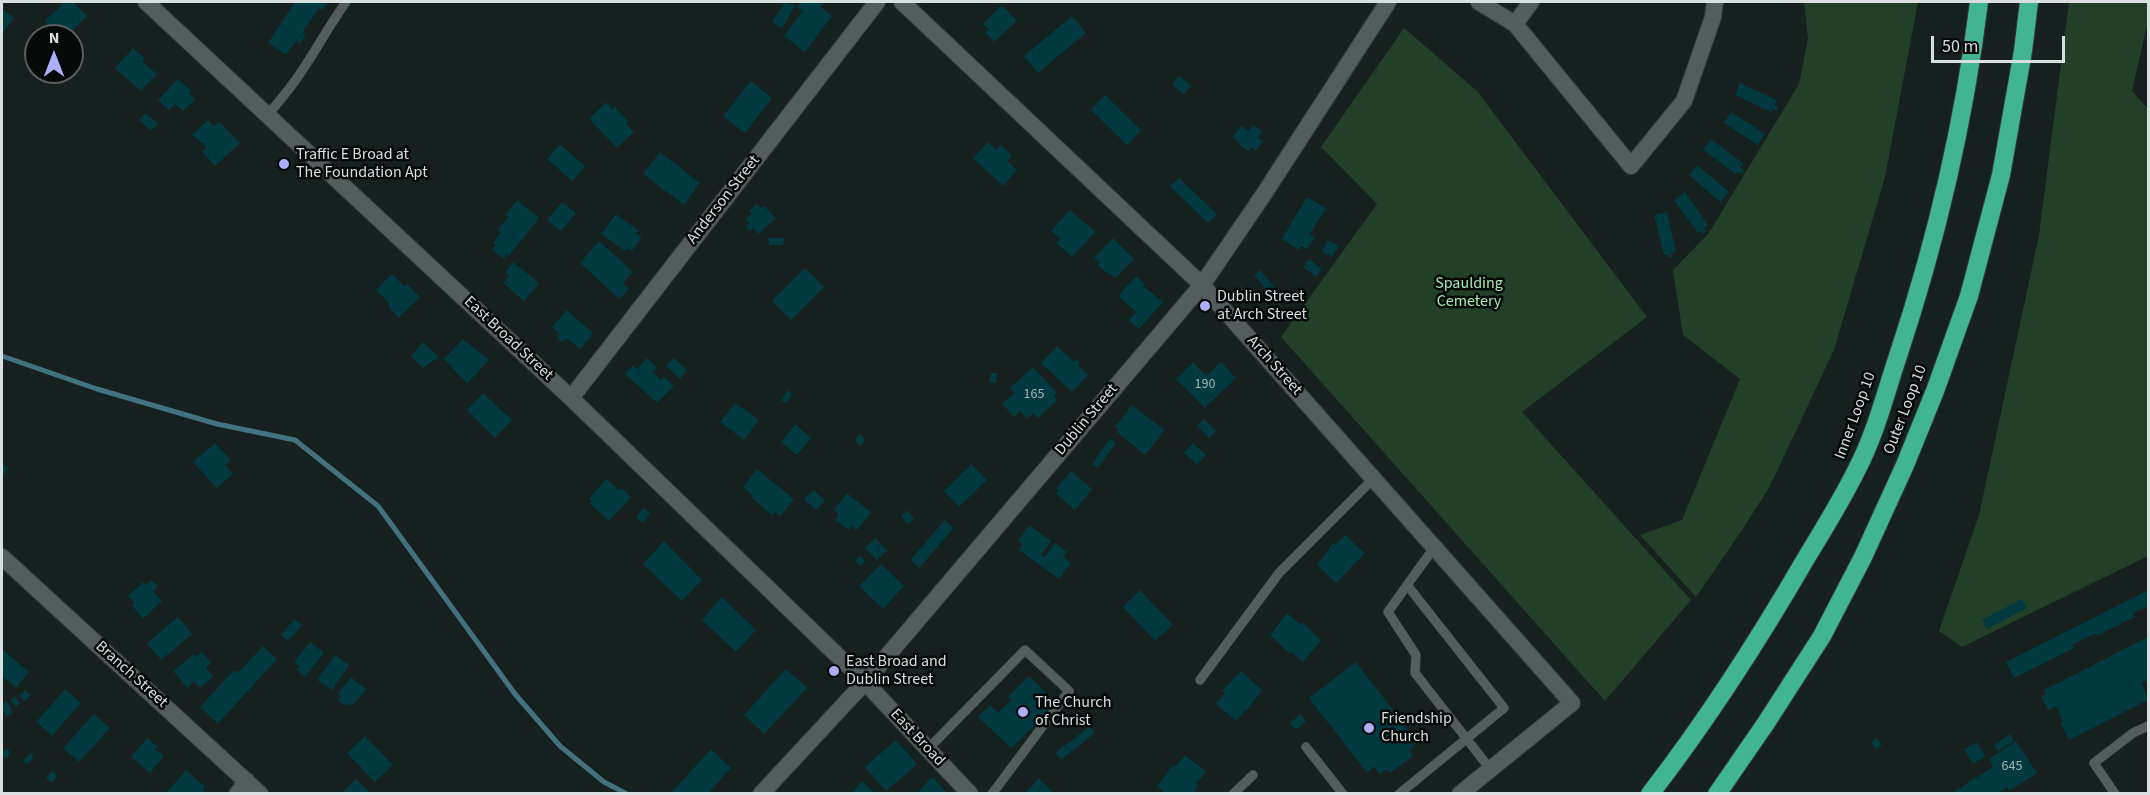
<!DOCTYPE html>
<style>
body{margin:0}
#map{position:relative;width:2150px;height:795px;overflow:hidden;background:#16201f;font-family:"Source Sans 3",sans-serif}
canvas{display:block}
.frame{position:absolute;inset:0;border:3px solid #d8dfde;pointer-events:none}
.north{position:absolute;left:24px;top:24px;width:60px;height:60px;box-sizing:border-box;background:#050908;border:2px solid #595f5e;border-radius:50%;rotate:0deg;font-size:16px;font-weight:700;line-height:24px;text-align:center;color:#d8dfde}
.north::after{content:'';display:block;margin:auto;width:21px;height:27px;background:#adaffb;clip-path:polygon(50% 0,100% 100%,50% 72%,0 100%)}
.scale{position:absolute;left:1931px;top:36px;width:134px;height:27px;box-sizing:border-box;border:3px solid #d8dfde;border-top:0;padding-left:8px;font-size:18px;line-height:21px;white-space:nowrap;color:#d8dfde;-webkit-text-stroke:4px #050908;paint-order:stroke}
</style>
<div id="map">
<canvas width="2150" height="795"></canvas>
<div class="frame"></div>
<div class="north">N</div>
<div class="scale">50 m</div>
</div>
<script>
const ctx = document.querySelector('canvas').getContext('2d');
ctx.lineJoin = 'round';
function paint(path, color) {
  ctx.fillStyle = color;
  ctx.fill(path, 'evenodd');
}
function stroke(path, color, width, dash) {
  ctx.strokeStyle = color;
  ctx.lineWidth = width;
  ctx.lineCap = dash ? 'butt' : 'round';
  ctx.setLineDash(dash || []);
  ctx.stroke(path);
}
function write(font, color, halo, rows, align = 'center') {
  ctx.font = font + ' "Source Sans 3",sans-serif';
  ctx.lineWidth = 5;
  ctx.setLineDash([]);
  ctx.textBaseline = 'middle';
  ctx.strokeStyle = halo;
  ctx.fillStyle = color;
  for (const [text, x, y, turn = 0] of rows) {
    ctx.save();
    ctx.translate(x, y);
    ctx.rotate((+turn || 0) * Math.PI / 180);
    ctx.textAlign = isNaN(turn) ? turn : align;
    if (halo) ctx.strokeText(text, 0, 0);
    ctx.fillText(text, 0, 0);
    ctx.restore();
  }
}
paint(new Path2D(`
 M1804,2H1918L1885,177L1834,350L1769,488L1740,533L1696,597L1640,535L1682,520L1740,379L1683,335L1673,270L1709,233L1799,84L1808,39Z
 M2069,2H2148V21L2132,91L2148,109V556L1962,647L1939,631L1979,515L2039,235Z
 M1404,28L1477,91L1647,317L1522,412L1691,600L1605,701L1281,337L1377,204L1321,147Z`), '#223f28');
stroke(new Path2D(`
 M2,356L97,389L217,424L295,440L378,506L515,694L560,746L604,782L627,794`), '#427280', 5);
paint(new Path2D(`
 M65,2H73L87,16L66,36H60L45,21Z
 M295,2H328L322,10L319,8L303,32L306,34L300,44L296,41L286,55L268,43Z
 M785,2L795,6L782,28L772,22Z
 M801,2H825L821,7L832,16L805,52L784,36L803,11L797,7Z
 M1002,5L1017,21L994,42L985,32L989,30L983,24Z
 M2,9L14,18L2,33Z
 M1072,16L1086,33L1038,73L1024,56Z
 M133,48L145,59L143,62L157,74L141,91L115,68Z
 M1179,76L1191,86L1184,94L1172,84Z
 M178,79L191,91L189,93L195,99L183,111L175,104L169,110L158,100Z
 M751,81L772,98L745,133L723,116Z
 M1740,83L1777,100L1775,105L1778,107L1777,111L1773,109L1771,112L1735,95Z
 M1105,95L1141,130L1127,145L1091,110Z
 M606,102L612,109L615,107L628,121L626,124L634,132L617,148L589,119Z
 M1731,112L1765,134L1758,145L1724,123Z
 M145,113L158,123L151,131L139,120Z
 M208,120L214,126L219,122L240,143L215,166L202,152L207,147L192,135Z
 M1253,125L1262,131L1258,138L1263,141L1256,151L1251,147L1249,152L1238,144L1239,142L1233,137L1241,126L1248,131Z
 M1711,139L1744,164L1740,168L1744,171L1741,174L1738,172L1736,174L1703,150Z
 M988,142L996,150L1000,145L1012,155L1007,161L1017,170L1003,186L973,158Z
 M560,144L585,166L572,181L547,159Z
 M660,152L700,183L684,205L643,174Z
 M1697,165L1729,192L1720,202L1689,175Z
 M1179,178L1217,214L1208,223L1170,186Z
 M1685,192L1708,225L1704,228L1706,232L1703,234L1700,231L1698,233L1674,200Z
 M1307,197L1326,208L1310,234L1315,237L1307,249L1301,246L1299,250L1282,239Z
 M517,200L539,218L509,256L507,255L504,259L492,250L496,245L493,243L501,232L498,230L508,217L505,215Z
 M562,202L576,213L561,231L547,220Z
 M757,204L761,208L764,206L776,218L758,234L753,228L750,231L746,227L750,223L746,219L752,214L749,211Z
 M1070,210L1095,232L1072,257L1056,243L1060,239L1051,231Z
 M1667,212L1676,252L1671,253L1672,257L1668,258L1667,254L1664,255L1654,215Z
 M616,214L639,231L636,233L642,237L632,251L627,248L625,251L601,234Z
 M769,238H784L783,245H769Z
 M1113,238L1134,259L1115,278L1102,269L1098,265L1100,263L1094,258Z
 M1328,240L1339,246L1332,257L1322,251Z
 M599,241L633,272L623,283L629,289L619,299L580,263Z
 M1309,259L1322,269L1316,277L1303,267Z
 M513,262L539,283L524,301L503,283L509,276L505,273Z
 M805,268L824,287L791,320L772,301Z
 M1260,270L1286,300L1279,305L1254,275Z
 M392,274L405,287L407,284L420,297L399,318L388,306L390,304L376,290Z
 M1136,276L1145,284L1143,286L1163,302L1139,329L1129,320L1136,312L1118,296Z
 M567,310L593,333L580,349L566,338L562,342L557,338L560,334L552,327Z
 M463,339L489,360L467,384L444,359Z
 M423,342L439,357L423,368L411,356Z
 M1057,346L1074,362L1076,359L1080,363L1078,365L1088,375L1072,392L1041,363Z
 M647,358L657,368L653,372L661,380L664,377L674,386L657,403L625,374L633,365L637,369Z
 M674,358L687,370L680,379L666,366Z
 M1193,362L1206,376L1221,362L1236,378L1205,408L1176,379Z
 M1033,367L1057,393L1054,396L1057,400L1038,418L1033,413L1027,419L1020,411L1014,417L1002,404L1015,393L1010,388Z
 M991,373H997L996,383L989,382Z
 M788,390L792,394L786,404L781,400Z
 M483,393L512,420L495,438L467,410Z
 M735,403L759,420L744,440L720,422Z
 M1132,405L1165,430L1145,455L1117,432L1119,430L1115,427Z
 M1204,419L1216,431L1209,438L1197,426Z
 M795,424L811,438L797,455L781,442Z
 M860,434L866,440L860,446L854,440Z
 M1110,439L1116,443L1098,468L1092,464Z
 M215,443L231,460L225,465L233,474L217,488L193,462Z
 M1193,443L1206,455L1197,465L1184,453Z
 M2,463L8,469L2,476Z
 M971,464L987,480L959,507L944,491Z
 M757,469L794,499L780,516L775,512L772,515L752,498L753,496L743,487Z
 M1071,471L1092,489L1075,510L1056,494L1059,491L1056,489Z
 M606,479L619,490L622,488L631,497L609,521L590,504L592,502L589,499Z
 M814,490L825,501L816,510L804,499Z
 M847,493L871,512L857,530L852,526L849,530L835,520L839,514L834,510Z
 M644,508L650,513L643,523L636,517Z
 M907,510L914,519L908,524L901,516Z
 M945,520L954,528L919,568L910,560Z
 M1029,525L1051,541L1041,555L1045,557L1055,543L1067,552L1063,557L1071,563L1059,579L1019,550L1023,544L1018,541Z
 M1345,535L1365,553L1336,583L1317,565L1333,543L1335,545Z
 M875,538L887,551L877,560L865,548Z
 M664,541L702,580L682,601L643,564Z
 M860,556L865,561L861,566L855,560Z
 M881,564L904,586L883,609L859,586Z
 M151,580L158,586L153,591L162,601L143,619L132,606L135,603L128,596L143,582L146,585Z
 M1140,590L1173,625L1155,641L1123,607Z
 M2148,590V606L2133,613L2135,617L2096,636L2095,633L2072,645L2074,648L2014,678L2006,662Z
 M722,597L756,630L736,652L702,620Z
 M2022,599L2027,608L1987,629L1982,620Z
 M1287,613L1300,624L1302,622L1321,641L1303,662L1291,652L1290,654L1270,635Z
 M178,617L192,634L161,660L147,643Z
 M294,619L302,625L288,641L281,635Z
 M2148,637V680L2142,683L2148,700L2069,740L2060,722L2063,721L2056,706L2048,710L2041,696L2046,694L2044,690Z
 M310,642L324,653L305,677L296,670L299,666L294,662Z
 M263,646L277,659L218,724L200,707L234,670L238,673Z
 M2,649L29,672L16,688L2,676Z
 M202,652L211,663L206,668L213,677L200,688L194,681L187,688L173,671L194,654L196,657Z
 M335,655L349,665L332,690L317,680Z
 M1356,662L1416,740L1412,742L1415,745L1409,750L1413,756L1390,773L1387,769L1380,774L1374,767L1367,773L1309,698Z
 M786,669L807,688L764,734L744,715Z
 M1241,671L1262,690L1247,711L1246,710L1236,721L1216,704L1225,693L1222,691Z
 M1029,676L1053,700L1045,708L1049,712L1011,748L978,717L990,705L998,713L1011,700L1008,697Z
 M351,677L366,689L352,706L349,703L346,706L338,700L341,696L338,694Z
 M65,689L81,703L52,736L36,722Z
 M25,690L31,695L25,701L19,696Z
 M15,697L20,703L16,707L10,700Z
 M7,701L13,713L7,717L2,708V704Z
 M94,714L110,728L79,762L63,748Z
 M1300,714L1306,721L1296,730L1290,723Z
 M1090,726L1095,733L1061,760L1055,753Z
 M2010,734L2014,741L1998,751L1994,745Z
 M365,736L393,765L375,782L347,753Z
 M147,738L157,746L155,749L164,756L150,773L131,757Z
 M1877,738L1882,745L1876,749L1871,742Z
 M896,740L917,764L886,791L865,767Z
 M2016,741L2037,773L2009,791L2007,787L1997,794H1950L1993,767L1989,759Z
 M1977,742L1985,756L1973,764L1964,749Z
 M5,748L11,752L6,759L2,755Z
 M711,749L731,768L708,794H670Z
 M30,753L34,757L27,764L23,761Z
 M1185,755L1206,772L1196,784L1198,786L1192,794H1166L1157,786L1173,765L1175,767Z
 M186,770L205,787L203,790L207,794H165Z
 M53,771L58,776L51,783L46,777Z
 M931,778H934L948,794H916Z
 M1039,778L1055,794H1024Z
 M356,779L371,794H341Z
 M862,781L876,794H851Z`), '#00393f');
const service = new Path2D(`
 M267,115C302,78 318,42 346,2
 M1407,585L1388,612L1416,655L1415,673L1491,770
 M1200,680L1279,573L1374,478
 M1306,747L1343,794
 M928,749L1025,650L1069,691L992,794
 M1233,794L1253,775
 M1399,794L1504,708L1407,585L1434,548
 M2115,794L2094,763L2133,733L2148,726`);
const minor = new Path2D(`
 M146,2L571,398L865,682L970,794
 M902,2L1202,285L1572,703L1460,794
 M1479,2L1515,24L1631,166L1684,101L1713,17L1715,2
 M1515,24L1531,2
 M571,398L877,2
 M2,557L260,794
 M237,794L247,781
 M761,794L865,682L1202,285L1264,194L1388,2`);
const motorway = new Path2D(`
 M1650,794C1708,719 1758,641 1805,560C1823,530 1842,500 1857,469C1875,435 1885,395 1897,359C1936,242 1964,123 1979,2
 M1717,794L1766,723L1822,636L1863,557L1905,465L1935,391L1969,296L2001,175L2023,51L2029,2`);
stroke(service, '#363c3c', 10);
stroke(minor, '#363c3c', 18);
stroke(motorway, '#363c3c', 20);
stroke(service, '#525d5c', 9);
stroke(minor, '#525d5c', 16);
stroke(motorway, '#41b591', 18);
for (const [x, y, r, color] of [
 [284,164,6,"#adaffb"],
 [1205,306,6,"#adaffb"],
 [834,671,6,"#adaffb"],
 [1023,712,6,"#adaffb"],
 [1369,728,6,"#adaffb"]
]) {
  const dot = new Path2D();
  dot.arc(x, y, r, 0, 2 * Math.PI);
  ctx.fillStyle = color;
  ctx.fill(dot);
  stroke(dot, '#050908', 2);
}
write('14px', '#a2b6b6', null, [
 ["190",1205,385],
 ["165",1034,395],
 ["645",2012,767]
]);
write('16px', '#d8dfde', '#050908', [
 ["Traffic E Broad at",296,155],
 ["The Foundation Apt",296,173],
 ["Dublin Street",1217,297],
 ["at Arch Street",1217,315],
 ["East Broad and",846,662],
 ["Dublin Street",846,680],
 ["The Church",1035,703],
 ["of Christ",1035,721],
 ["Friendship",1381,719],
 ["Church",1381,737]
], 'left');
write('16px', '#d8dfde', '#050908', [
 ["Anderson Street",724,200,-52],
 ["East Broad Street",508,339,43],
 ["Arch Street",1274,366,48],
 ["Outer Loop 10",1906,410,-69],
 ["Inner Loop 10",1856,416,-70],
 ["Dublin Street",1087,420,-50],
 ["Branch Street",131,675,42],
 ["East Broad",917,738,47]
]);
write('16px', '#a8e9b4', '#050908', [
 ["Spaulding",1469,284],
 ["Cemetery",1469,302]
]);
</script>
